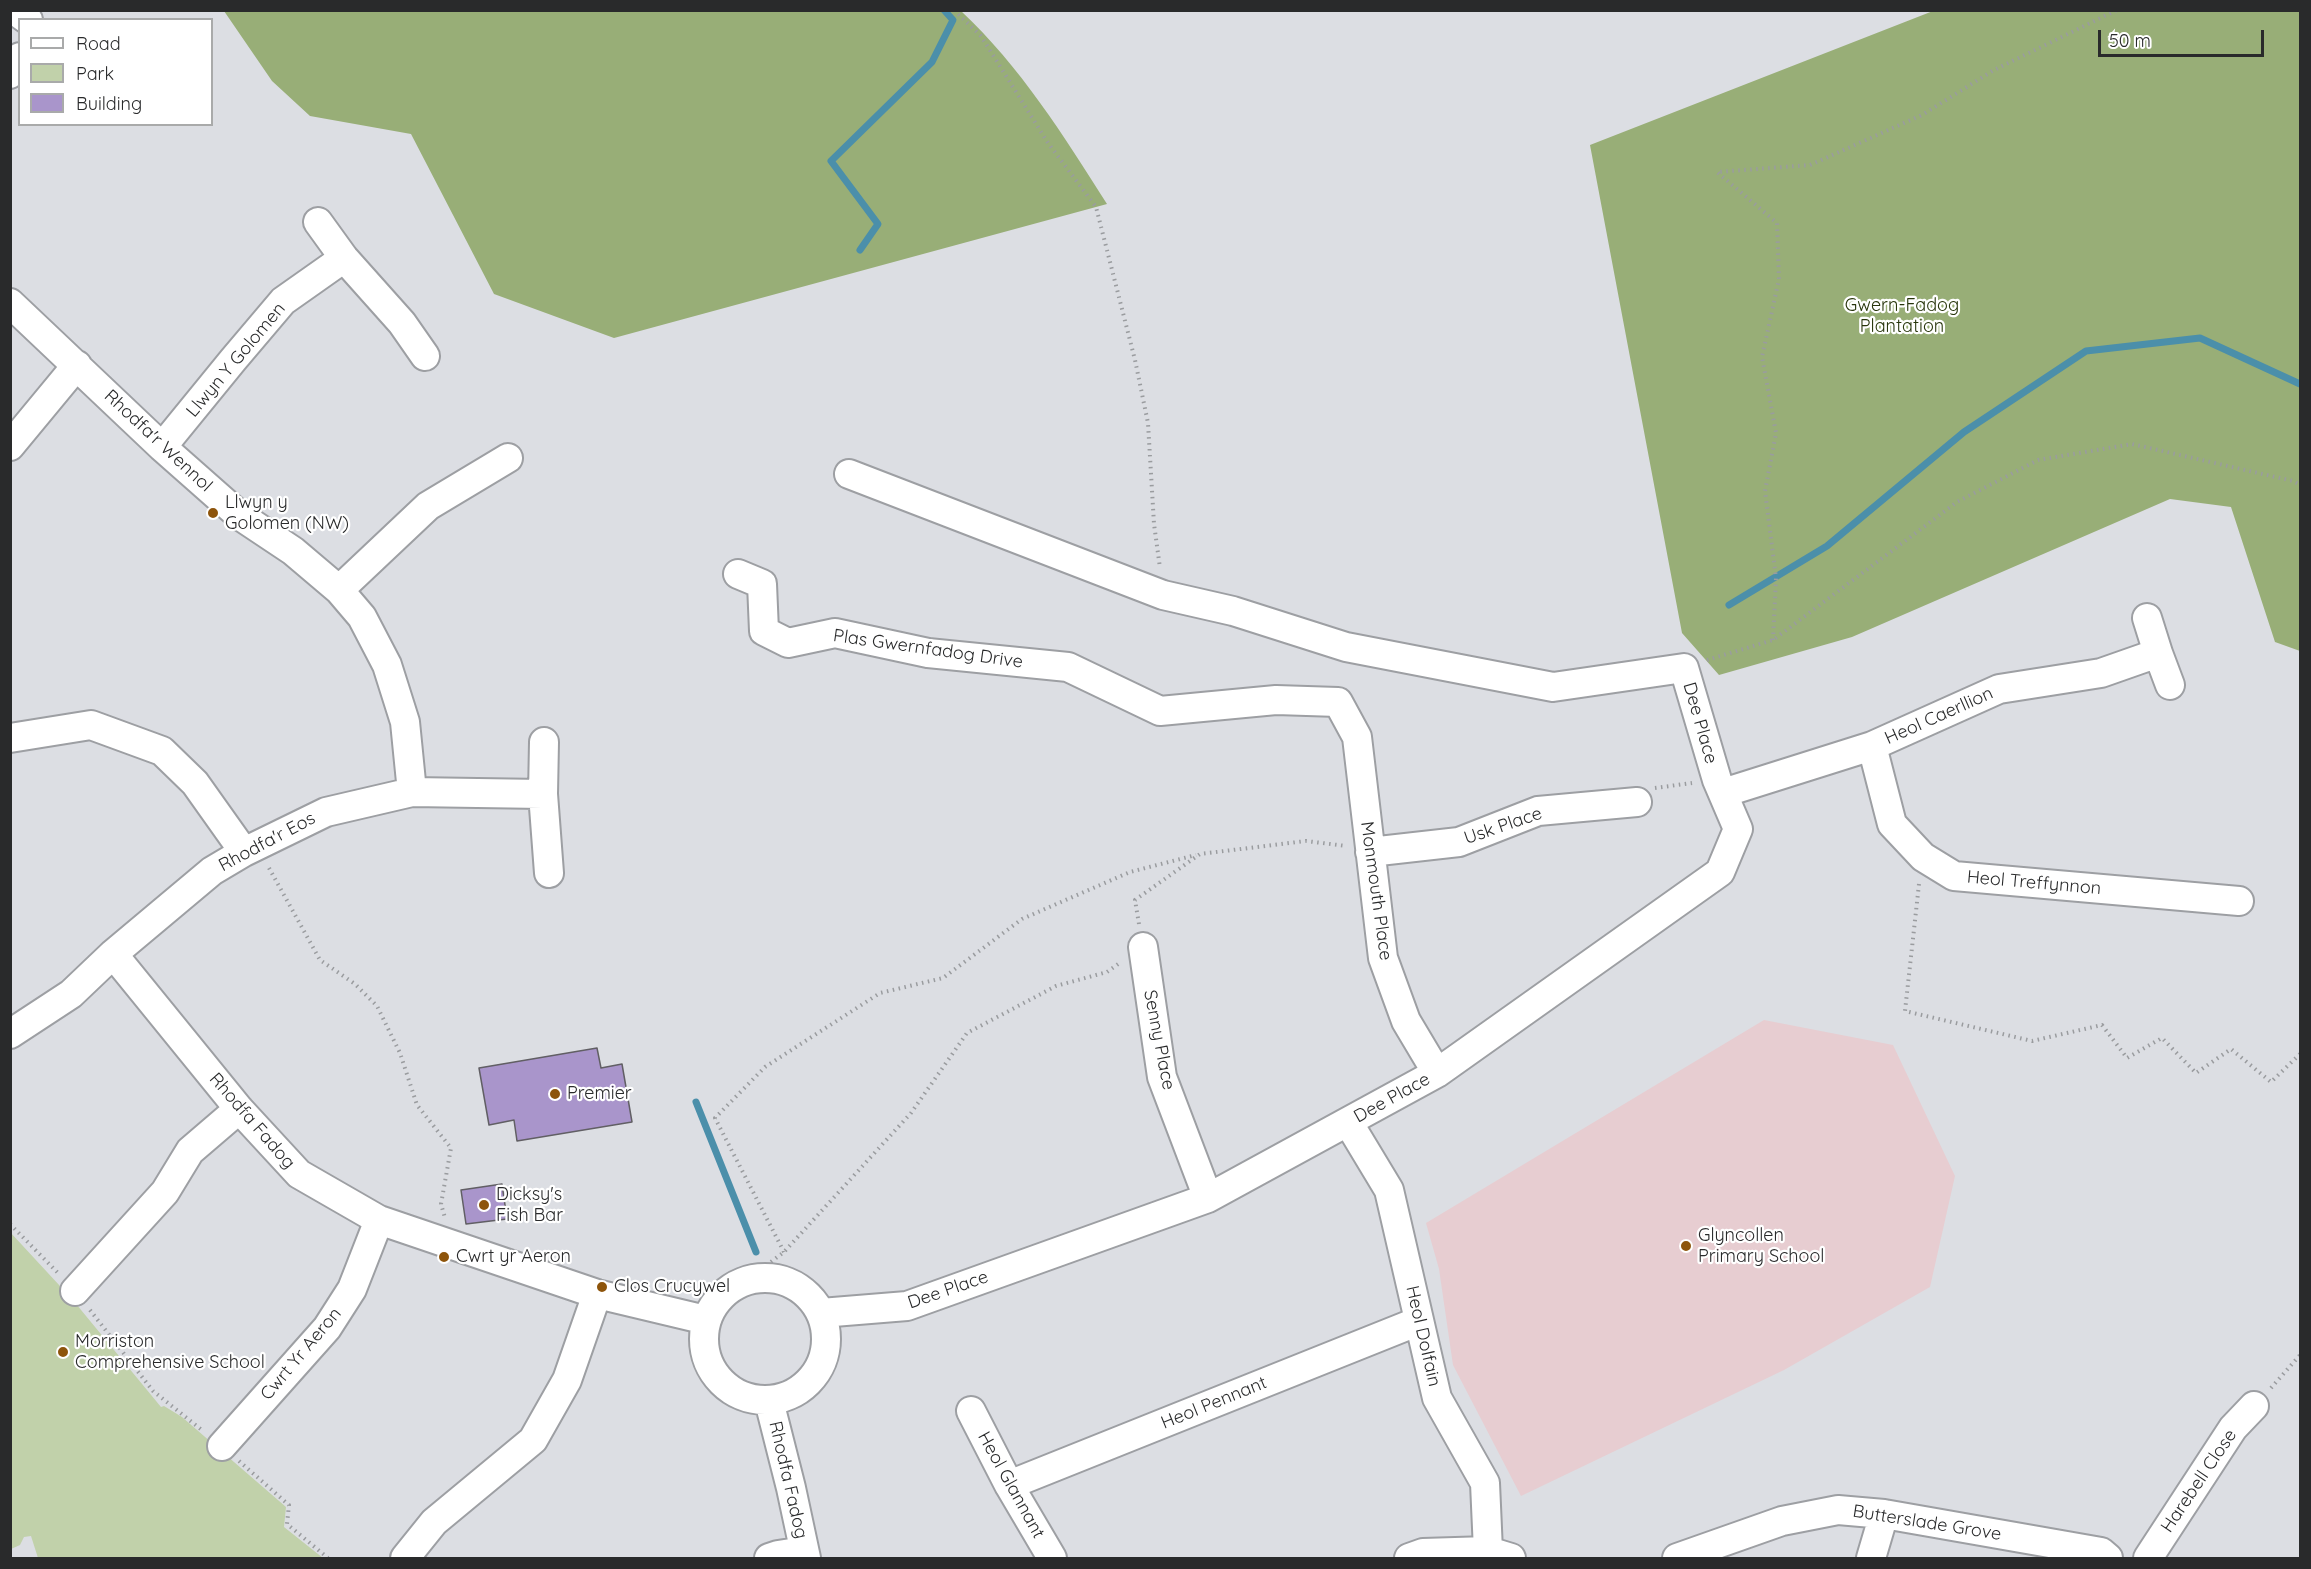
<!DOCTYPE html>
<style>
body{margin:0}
#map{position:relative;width:2311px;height:1569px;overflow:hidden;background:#dcdee3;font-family:Quicksand,sans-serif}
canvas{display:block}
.frame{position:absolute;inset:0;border:12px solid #292a2b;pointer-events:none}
.legend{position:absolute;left:18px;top:18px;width:195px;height:108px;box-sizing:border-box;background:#fff;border:2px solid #a9aaaa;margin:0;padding:8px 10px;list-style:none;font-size:18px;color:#292a2b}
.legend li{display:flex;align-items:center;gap:12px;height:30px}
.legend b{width:30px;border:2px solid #a9aaaa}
.scale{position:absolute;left:2098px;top:30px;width:166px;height:27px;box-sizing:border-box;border:3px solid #292a2b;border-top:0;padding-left:8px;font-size:18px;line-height:21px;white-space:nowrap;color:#292a2b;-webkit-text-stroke:4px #fff;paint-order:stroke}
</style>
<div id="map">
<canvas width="2311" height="1569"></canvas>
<div class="frame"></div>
<ul class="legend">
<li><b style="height:8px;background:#fff"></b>Road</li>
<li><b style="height:16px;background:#c1d1aa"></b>Park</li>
<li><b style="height:16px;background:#a995cb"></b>Building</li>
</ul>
<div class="scale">50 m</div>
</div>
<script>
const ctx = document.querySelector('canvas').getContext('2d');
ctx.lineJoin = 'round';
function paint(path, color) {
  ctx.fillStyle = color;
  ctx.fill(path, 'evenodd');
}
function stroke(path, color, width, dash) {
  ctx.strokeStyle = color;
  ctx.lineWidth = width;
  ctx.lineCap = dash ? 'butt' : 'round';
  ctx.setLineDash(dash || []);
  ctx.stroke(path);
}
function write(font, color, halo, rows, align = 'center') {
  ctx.font = font + ' Quicksand,sans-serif';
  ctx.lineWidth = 4.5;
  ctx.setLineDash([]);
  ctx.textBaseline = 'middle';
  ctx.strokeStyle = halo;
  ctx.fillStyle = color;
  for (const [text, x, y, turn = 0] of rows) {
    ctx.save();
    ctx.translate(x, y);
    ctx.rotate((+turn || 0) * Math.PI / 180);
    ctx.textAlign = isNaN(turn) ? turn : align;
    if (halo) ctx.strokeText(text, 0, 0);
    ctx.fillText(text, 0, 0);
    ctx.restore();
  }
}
paint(new Path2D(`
 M1764,1020L1893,1045L1955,1176L1930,1287L1784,1370L1521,1496L1453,1365L1439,1269L1426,1223Z`), '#e7cdd1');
paint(new Path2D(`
 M10,1232L72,1299L161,1407L164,1406L182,1417L286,1507L284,1527L323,1558H38L31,1536L24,1537L20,1545L11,1549Z`), '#c1d1aa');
paint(new Path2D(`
 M224,11H961C1020,66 1064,136 1107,204L614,338L494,294L411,134L310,116L272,81Z
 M1933,11H2300V651L2275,642L2231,507L2170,499L1852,637L1719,675L1682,633L1590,145Z`), '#98ae77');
stroke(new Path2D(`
 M860,250L878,224L831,161L932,62L953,20L944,10
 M1729,605L1827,546L1964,432L2086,351L2200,338L2300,384
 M696,1102L756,1252`), '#4b8faa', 7);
const building = new Path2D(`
 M597,1048L601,1068L622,1064L632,1122L517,1141L514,1120L489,1125L479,1068Z
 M502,1184L507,1219L466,1224L461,1190Z`);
paint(building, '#a995cb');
stroke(building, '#615f64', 1.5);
const minor = new Path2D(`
 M14,10L28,20
 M10,74L20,57
 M318,222L344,258L402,323L425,356
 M10,303L162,447L239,515L293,551L339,590L362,617L387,665L405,722L412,792
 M10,446L77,365
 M162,447L233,360L283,301L344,258
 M738,574L762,584L764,631L788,643L835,633L928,653L1068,667L1160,711L1276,700L1338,702L1357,737L1383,958L1406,1021L1437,1073
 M339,590L428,506L508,458
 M2147,618L2158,653
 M10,738L91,725L162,751L195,783L244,852
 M544,742L543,794L549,873
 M1872,746L1892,824L1923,857L1954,876L2239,901
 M1723,793L1872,746L1999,689L2101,673L2158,653L2170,685
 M1370,852L1459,842L1538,811L1637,802
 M1143,947L1162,1077L1208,1198
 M113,954L239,1109L299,1174L379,1220L597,1294L706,1320
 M10,1034L71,994L113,954L212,871L244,852L326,812L412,792L543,794
 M1348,1122L1389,1190L1437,1398L1485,1483L1488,1551
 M704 1339a61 61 0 1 1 122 0a61 61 0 1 1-122 0Z
 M75,1291L165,1192L190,1151L239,1109
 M821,1313L907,1306L1208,1198L1437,1073L1720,872L1738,829L1717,780L1684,668L1553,687L1346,647L1233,611L1163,595L849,474
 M769,1401L791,1488L806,1558
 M971,1411L1009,1485L1052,1558
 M222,1446L327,1328L352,1289L379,1220
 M1009,1485L1419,1321
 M405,1558L434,1522L533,1440L567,1380L597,1294
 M769,1558L778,1555L804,1551
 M1409,1558L1423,1553L1488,1551L1511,1558
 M1677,1558L1782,1521L1838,1510L1884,1514L2101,1552L2108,1558
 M1871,1558L1884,1514
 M2148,1558L2233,1428L2254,1406`);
stroke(minor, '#9d9fa3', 32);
stroke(new Path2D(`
 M954,10L981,36L1048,143L1096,207L1135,360L1148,423L1154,524L1160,568
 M1773,640L1776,578L1765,491L1776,433L1762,357L1779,279L1777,223L1717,172L1810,165L1922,115L1994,70L2117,10
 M1707,660L1773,640L1957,502L2038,460L2132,444L2293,481L2300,485
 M1655,788L1692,783
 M269,868L320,960L355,984L377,1006L400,1053L417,1105L451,1148L441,1204L445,1218
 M1919,884L1905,1011L2032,1041L2102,1025L2127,1058L2162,1038L2196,1073L2231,1049L2271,1082L2300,1054
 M1139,924L1135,900L1200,854L1306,841L1346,846
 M10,1224L58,1273
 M784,1252L715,1118L765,1067L880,993L943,978L1022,919L1130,872L1196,855
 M747,1280L784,1252L911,1113L967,1033L1056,986L1107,972L1121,962
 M90,1310L153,1391L203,1431
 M2271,1388L2300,1355
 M239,1461L289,1505L287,1524L328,1558`), '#9a9c9f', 4, [1.5, 4.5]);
stroke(minor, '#fff', 28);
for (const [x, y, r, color] of [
 [213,513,6,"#8d540b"],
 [555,1094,6,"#8d540b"],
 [484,1205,6,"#8d540b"],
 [1686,1246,6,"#8d540b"],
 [444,1257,6,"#8d540b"],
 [602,1287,6,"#8d540b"],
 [63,1352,6,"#8d540b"]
]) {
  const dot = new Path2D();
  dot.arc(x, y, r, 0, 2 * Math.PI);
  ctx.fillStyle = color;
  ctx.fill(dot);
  stroke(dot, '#fff', 2);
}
write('18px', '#27350b', '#fff', [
 ["Gwern-Fadog",1902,306],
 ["Plantation",1902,327]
]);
write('18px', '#292a2b', '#fff', [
 ["Llwyn Y Golomen",236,360,-50],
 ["Rhodfa'r Wennol",158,441,43],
 ["Plas Gwernfadog Drive",928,649,8],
 ["Heol Caerllion",1939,716,-24],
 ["Dee Place",1700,723,74],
 ["Usk Place",1503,826,-19],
 ["Rhodfa'r Eos",267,842,-28],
 ["Heol Treffynnon",2034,883,5],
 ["Monmouth Place",1376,891,82],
 ["Senny Place",1159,1040,79],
 ["Dee Place",1392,1098,-29],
 ["Rhodfa Fadog",252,1121,49],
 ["Dee Place",948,1290,-19],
 ["Heol Dolfain",1423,1336,77],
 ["Cwrt Yr Aeron",301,1354,-50],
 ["Heol Pennant",1214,1403,-22],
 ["Rhodfa Fadog",788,1480,77],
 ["Harebell Close",2199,1481,-56],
 ["Heol Glannant",1011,1485,61],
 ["Butterslade Grove",1927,1523,9]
]);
write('18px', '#292a2b', '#fff', [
 ["Llwyn y",225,503],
 ["Golomen (NW)",225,524],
 ["Premier",567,1094],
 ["Dicksy's",496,1195],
 ["Fish Bar",496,1216],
 ["Glyncollen",1698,1236],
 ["Primary School",1698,1257],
 ["Cwrt yr Aeron",456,1257],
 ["Clos Crucywel",614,1287],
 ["Morriston",75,1342],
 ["Comprehensive School",75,1363]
], 'left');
</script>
